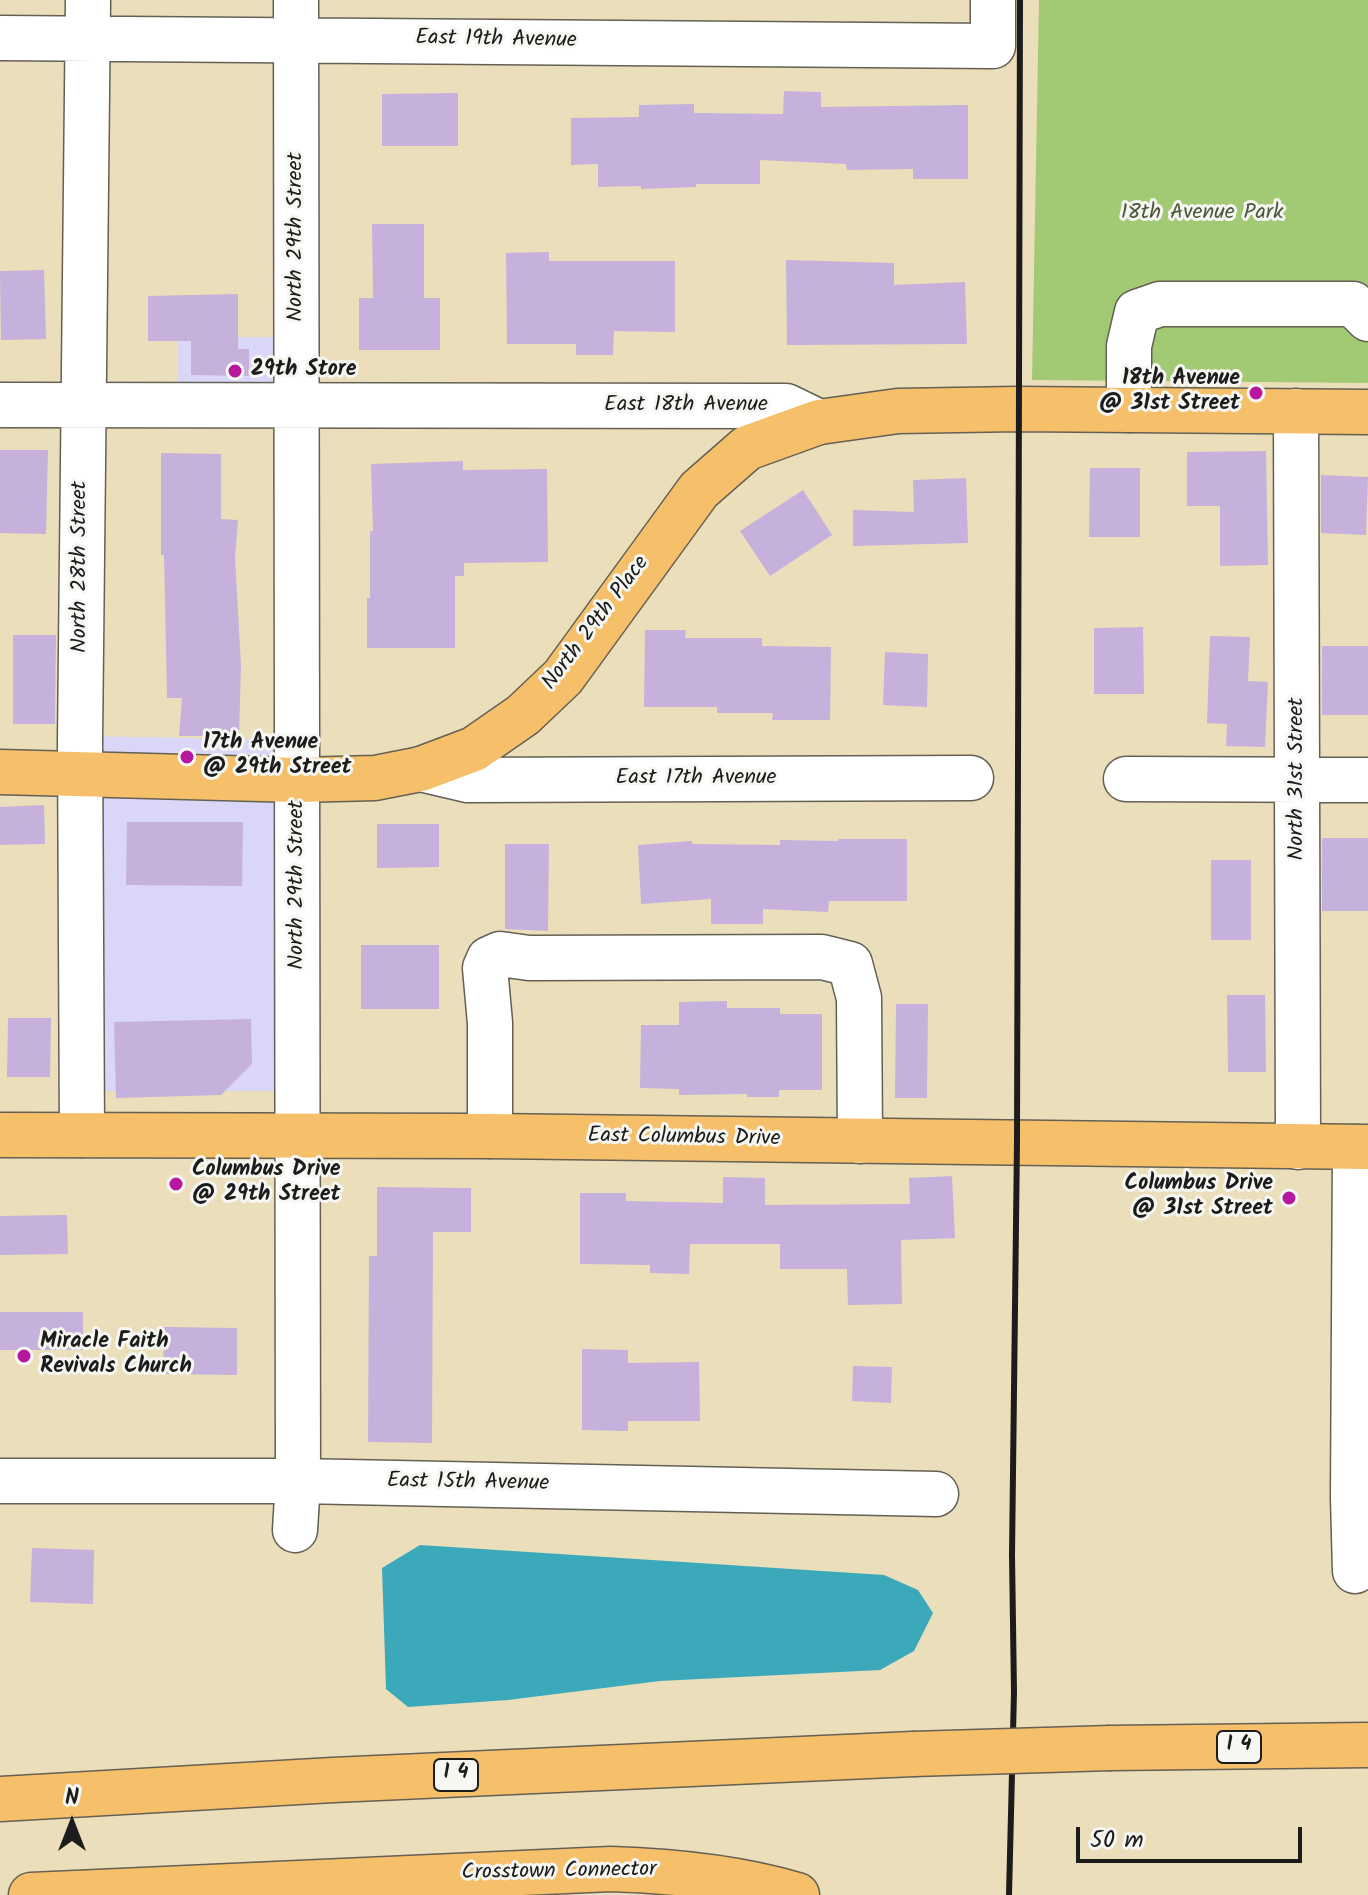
<!DOCTYPE html>
<style>
body{margin:0}
#map{position:relative;width:1368px;height:1895px;overflow:hidden;background:#ebdebb;font-family:Kalam,sans-serif}
canvas{display:block}
.north{position:absolute;left:32px;top:1783px;width:80px;height:80px;-webkit-text-stroke:6px #f6f6f2;paint-order:stroke;rotate:0deg;font-size:22px;font-weight:700;line-height:32px;text-align:center;color:#1c1c1c}
.north::after{content:'';display:block;margin:auto;width:28px;height:36px;background:#1c1c1c;clip-path:polygon(50% 0,100% 100%,50% 72%,0 100%)}
.scale{position:absolute;left:1076px;top:1827px;width:226px;height:36px;box-sizing:border-box;border:4px solid #1c1c1c;border-top:0;padding-left:10px;font-size:24px;line-height:28px;white-space:nowrap;color:#1c1c1c;-webkit-text-stroke:6px #f6f6f2;paint-order:stroke}
</style>
<div id="map">
<canvas width="1368" height="1895"></canvas>
<div class="north">N</div>
<div class="scale">50 m</div>
</div>
<script>
const ctx = document.querySelector('canvas').getContext('2d');
ctx.lineJoin = 'round';
function paint(path, color) {
  ctx.fillStyle = color;
  ctx.fill(path, 'evenodd');
}
function stroke(path, color, width, dash) {
  ctx.strokeStyle = color;
  ctx.lineWidth = width;
  ctx.lineCap = dash ? 'butt' : 'round';
  ctx.setLineDash(dash || []);
  ctx.stroke(path);
}
function write(font, color, halo, rows, align = 'center') {
  ctx.font = font + ' Kalam,sans-serif';
  ctx.lineWidth = 6;
  ctx.setLineDash([]);
  ctx.textBaseline = 'middle';
  ctx.strokeStyle = halo;
  ctx.fillStyle = color;
  for (const [text, x, y, turn = 0] of rows) {
    ctx.save();
    ctx.translate(x, y);
    ctx.rotate((+turn || 0) * Math.PI / 180);
    ctx.textAlign = isNaN(turn) ? turn : align;
    if (halo) ctx.strokeText(text, 0, 0);
    ctx.fillText(text, 0, 0);
    ctx.restore();
  }
}
paint(new Path2D(`
 M178,337H292V401H178Z
 M84,736L293,740L297,1091H88Z`), '#dad6f7');
paint(new Path2D(`
 M1039,0H1368V383L1032,380Z`), '#a2ca75');
paint(new Path2D(`
 M420,1545L884,1575L918,1590L933,1613L914,1651L880,1670L660,1681L508,1700L408,1707L386,1689L382,1568Z`), '#3ca9bb');
paint(new Path2D(`
 M784,91L821,92V107L968,105V179H913V169L847,170L846,164L760,160V184H696V187L641,189V186L598,187V164L571,165V118L639,117V105L694,104V113L783,114Z
 M458,93V146H382V94Z
 M372,224H424V298H440V350H359V298H373Z
 M549,252V261H675V332L614,331L613,355H576V344H507L506,253Z
 M786,260L894,263V285L965,282L967,344L787,345Z
 M44,270L46,339L1,340L0,271Z
 M238,294V349H249V376L191,375V341H148V296Z
 M0,450H48L46,534L0,533Z
 M1266,451L1268,565L1220,566V506H1187V452Z
 M161,453L221,454V519L238,520L235,557L241,666L239,736H179L182,698H167L164,555H161Z
 M463,461V470L547,469L548,562L464,563V576H455V648H367V598H370V531H373L371,464Z
 M1090,468H1140V537H1089Z
 M1321,475L1368,477L1366,535L1321,533Z
 M966,478L968,543L853,546V510L914,512L913,480Z
 M803,490L832,535L770,576L740,531Z
 M1143,627L1144,694H1094V628Z
 M645,630H686L685,638H762V646L831,647L830,720H772L773,713H717V707H644Z
 M13,635H56L55,724H13Z
 M1210,636L1250,637L1248,681L1268,682L1265,747L1226,746L1227,724L1207,723Z
 M1322,646H1368V715H1322Z
 M885,652L928,654L927,707L883,705Z
 M44,805L45,844L0,845V807Z
 M127,822H243L242,886L126,885Z
 M377,824H439V867L377,868Z
 M1322,838H1368V911H1322Z
 M838,839H907V901H829L828,912L763,909V924H711V899L641,904L638,845L692,841V844L780,845V840L838,841Z
 M505,844H549L548,931L505,929Z
 M1211,860H1251V940H1211Z
 M361,945H439V1009H361Z
 M1227,995H1265L1266,1072H1228Z
 M727,1001V1008H780V1014H822V1090H779V1097H747V1094L679,1095V1089L640,1088L641,1025H679V1002Z
 M896,1004H928L927,1098H895Z
 M8,1018H51L50,1077H7Z
 M251,1019L252,1064L221,1095L116,1098L114,1022Z
 M952,1176L955,1238L901,1240L902,1304L848,1305L847,1269H780V1244H690L689,1274L650,1273V1265L580,1264V1193H626V1201L723,1203V1177L765,1178V1205L910,1204L909,1178Z
 M377,1187L471,1188V1232H433L432,1443L368,1442L369,1256H377Z
 M67,1215L68,1254L0,1255V1216Z
 M0,1312H83V1350H0Z
 M164,1327L237,1328V1375L163,1374Z
 M582,1349L628,1350V1363L699,1362L700,1421H628V1431L582,1430Z
 M853,1366L892,1367L891,1403L852,1401Z
 M32,1548L94,1550L93,1604L30,1602Z`), '#c5b1db');
const minor = new Path2D(`
 M0,38L993,46V0
 M0,405L786,406L819,422
 M1129,410V346L1137,312L1160,304H1353L1368,319
 M1296,411L1298,1147
 M421,769L468,780L971,778
 M1126,779L1368,780
 M82,1135L80,740L88,0
 M490,1136V1023L485,968L489,959L500,954L529,958L822,957L850,964L859,998L860,1141
 M1355,1147L1353,1498L1355,1571
 M0,1481H298L936,1494
 M295,1530L298,1481L296,0`);
const major = new Path2D(`
 M0,772L298,780L375,778L421,769L474,749L523,715L563,677L699,490L747,448L819,422L898,411L1017,409L1368,412
 M0,1135L490,1136L1368,1147`);
const highway = new Path2D(`
 M1111,1748L1368,1745
 M0,1799L333,1780L913,1754
 M31,1895L611,1869C674,1871 736,1877 797,1895`);
stroke(minor, '#646054', 47);
stroke(major, '#646054', 47);
stroke(highway, '#646054', 47);
stroke(minor, '#fff', 44);
stroke(major, '#f6c06b', 44);
stroke(highway, '#f6c06b', 44);
stroke(new Path2D(`
 M1009,1895L1014,1692L1012,1555L1017,1142L1020,0`), '#1c1c1c', 6);
const highwayBridge = new Path2D(`
 M913,1754L1111,1748`);
stroke(highwayBridge, '#646054', 47, []);
stroke(highwayBridge, '#f6c06b', 44);
for (const [x, y, r, color] of [
 [235,371,8,"#b5179e"],
 [1256,393,8,"#b5179e"],
 [187,757,8,"#b5179e"],
 [176,1184,8,"#b5179e"],
 [1289,1198,8,"#b5179e"],
 [24,1356,8,"#b5179e"]
]) {
  const dot = new Path2D();
  dot.arc(x, y, r, 0, 2 * Math.PI);
  ctx.fillStyle = color;
  ctx.fill(dot);
  stroke(dot, '#f6f6f2', 3);
}
for (const [x, y, w] of [
 [1239,1747,44],
 [456,1775,44]
]) {
  const box = new Path2D();
  box.roundRect(x - w / 2, y - 16, w, 32, 6);
  ctx.fillStyle = '#f6f6f2';
  ctx.fill(box);
  stroke(box, '#1c1c1c', 2);
}
write('bold 20px', '#1c1c1c', null, [
 ["I 4",1239,1747],
 ["I 4",456,1775]
]);
write('22px', '#1c1c1c', '#f6f6f2', [
 ["East 19th Avenue",496,41,1],
 ["North 29th Street",297,237,-90],
 ["East 18th Avenue",686,406],
 ["North 28th Street",81,567,-90],
 ["North 29th Place",597,624,-53],
 ["East 17th Avenue",696,779],
 ["North 31st Street",1298,779,-90],
 ["North 29th Street",298,885,-90],
 ["East Columbus Drive",684,1139,1],
 ["East 15th Avenue",468,1484,1],
 ["Crosstown Connector",559,1873,-1]
]);
write('22px', '#4b593b', '#f6f6f2', [
 ["18th Avenue Park",1202,214]
]);
write('bold 22px', '#1c1c1c', '#f6f6f2', [
 ["29th Store",251,371],
 ["18th Avenue",1240,380,"right"],
 ["@ 31st Street",1240,405,"right"],
 ["17th Avenue",203,744],
 ["@ 29th Street",203,769],
 ["Columbus Drive",192,1171],
 ["@ 29th Street",192,1196],
 ["Columbus Drive",1273,1185,"right"],
 ["@ 31st Street",1273,1210,"right"],
 ["Miracle Faith",40,1343],
 ["Revivals Church",40,1368]
], 'left');
</script>
